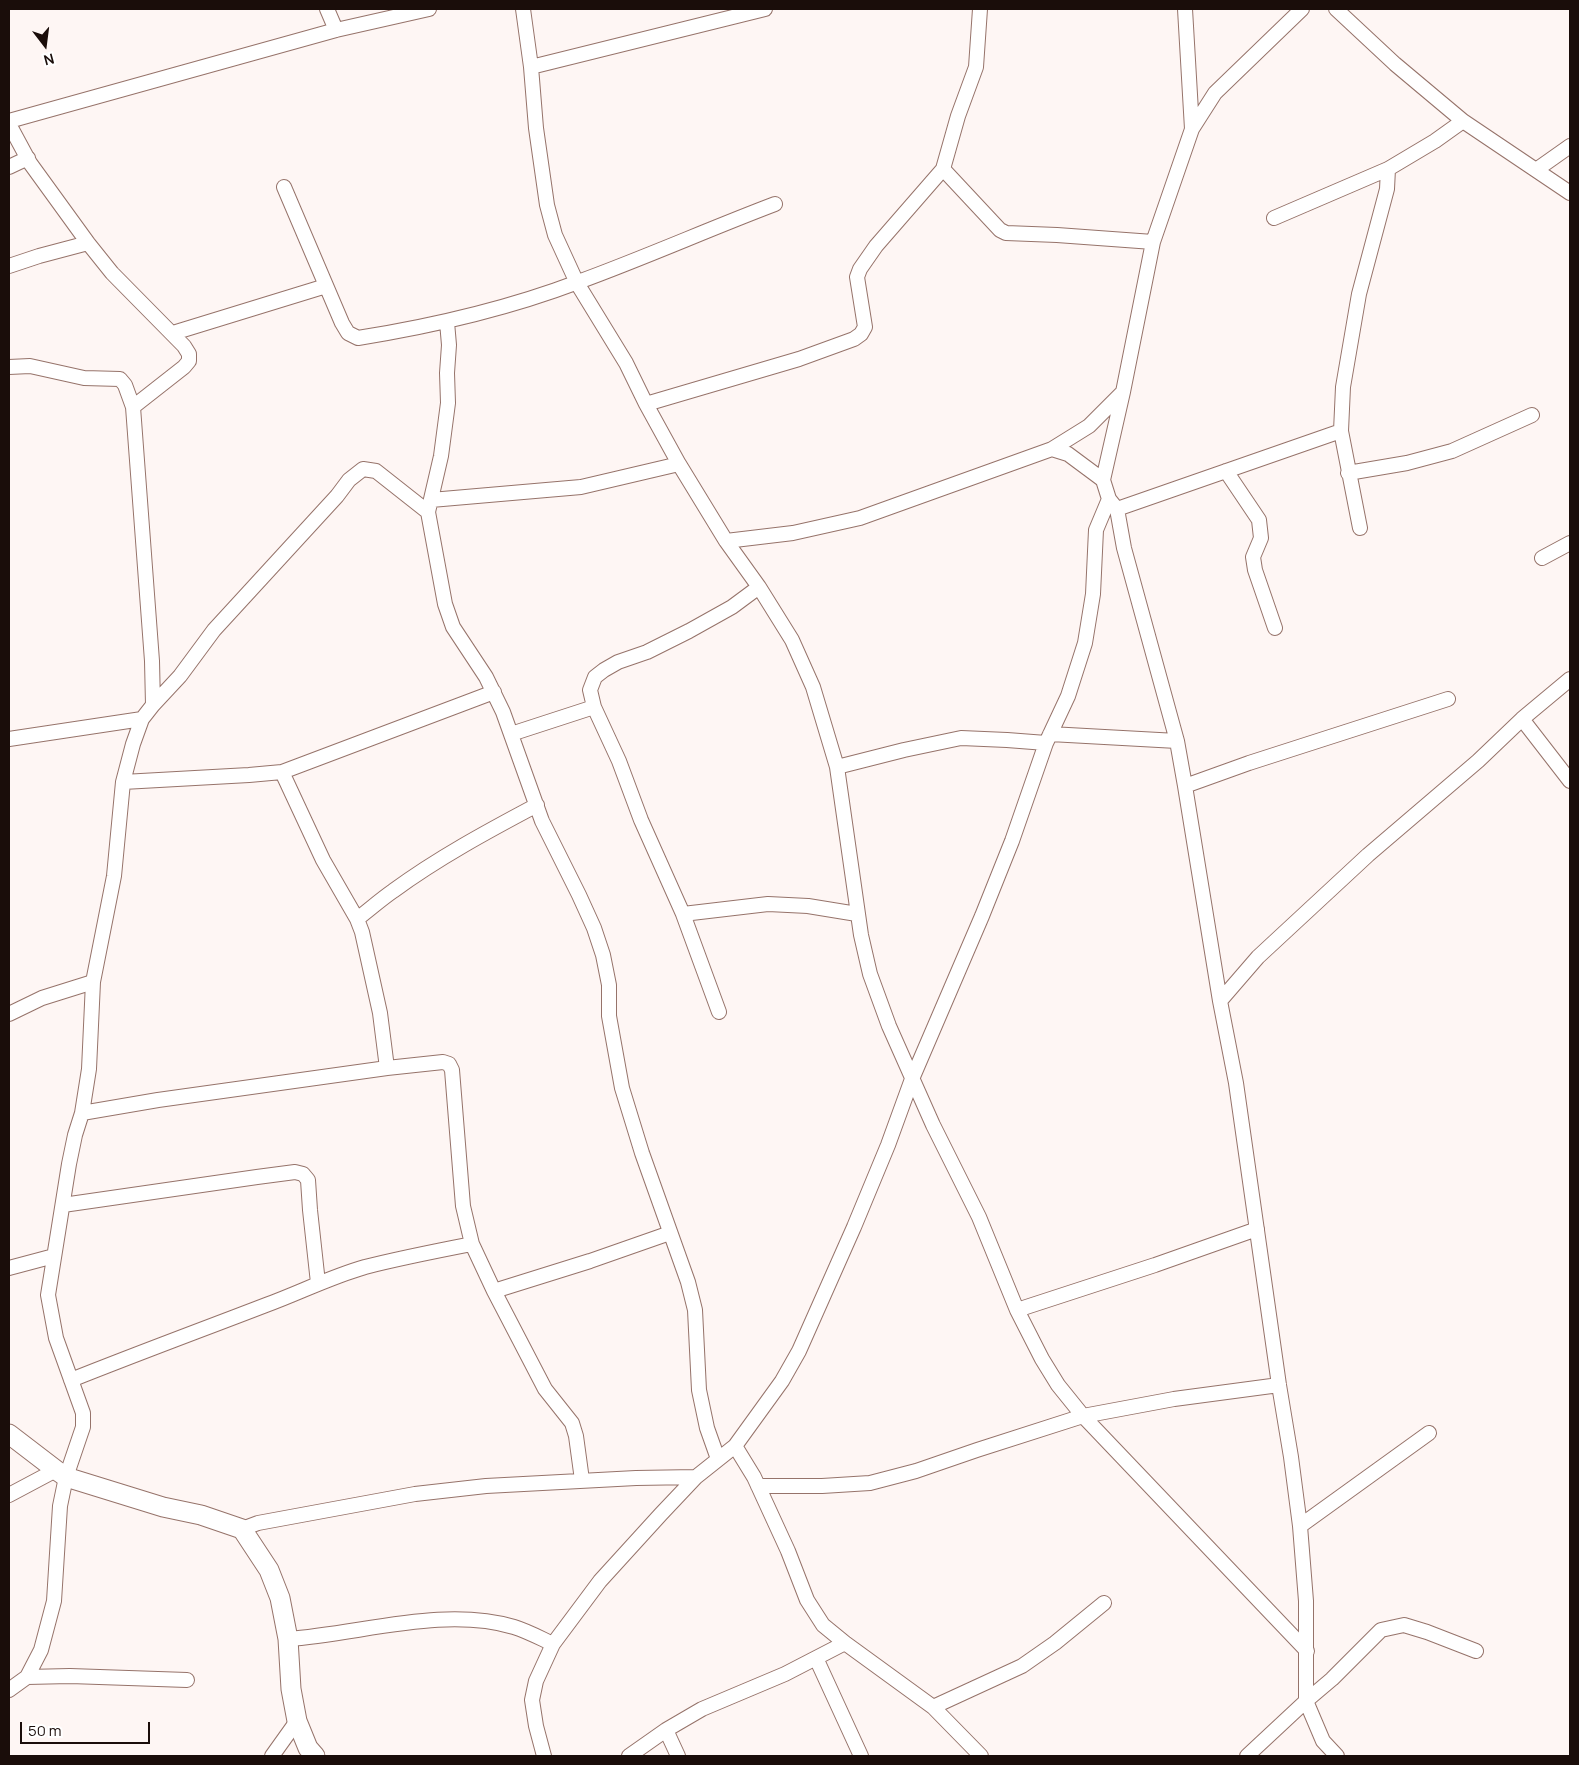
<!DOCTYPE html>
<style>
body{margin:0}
#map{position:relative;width:1579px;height:1765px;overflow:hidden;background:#fef6f4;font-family:Manrope,sans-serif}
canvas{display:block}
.frame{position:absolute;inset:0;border:10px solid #1a0d0a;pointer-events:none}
.north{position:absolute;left:20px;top:20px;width:50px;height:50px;-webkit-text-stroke:4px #fff;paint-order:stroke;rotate:165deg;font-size:14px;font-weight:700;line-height:20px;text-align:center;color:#1a0d0a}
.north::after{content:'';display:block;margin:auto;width:18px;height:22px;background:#1a0d0a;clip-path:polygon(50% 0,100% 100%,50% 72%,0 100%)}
.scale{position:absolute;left:20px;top:1722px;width:130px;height:22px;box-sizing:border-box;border:2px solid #1a0d0a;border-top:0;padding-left:6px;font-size:15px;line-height:18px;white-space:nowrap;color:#1a0d0a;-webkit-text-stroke:4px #fff;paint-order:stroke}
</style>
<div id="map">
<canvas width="1579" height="1765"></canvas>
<div class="frame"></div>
<div class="north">N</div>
<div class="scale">50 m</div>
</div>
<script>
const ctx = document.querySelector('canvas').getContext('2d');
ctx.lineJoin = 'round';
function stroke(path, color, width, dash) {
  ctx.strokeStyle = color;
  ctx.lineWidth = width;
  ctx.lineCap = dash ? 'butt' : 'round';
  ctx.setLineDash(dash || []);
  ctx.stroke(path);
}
const street = new Path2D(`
 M327,9L336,30
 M523,9L531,67L536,128L547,205L555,235L577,283L626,363L646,404L679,464L726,541L759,587L792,640L813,687L837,767L861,935L870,974L889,1026L933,1125L979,1217L1017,1310L1042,1359L1058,1385L1083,1416L1307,1651
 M1185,9L1192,129
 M1336,9L1395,64L1463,121L1570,193
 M531,67L765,9
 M9,121L336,30L429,9
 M9,124L30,163L88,243L112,273L184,346L189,354V361L184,367L133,407
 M9,167L28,158
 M943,169L1000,230L1006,233L1057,235L1153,242
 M1536,170L1570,146
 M284,187L342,323L348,333L358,338C433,326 507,309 578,282C644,258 709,229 775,204
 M1274,218L1388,169L1435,141L1463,121
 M9,266L39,256L88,243
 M447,322L449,345L447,373L448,403L441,456L428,512L445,604L453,627L486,677L503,712L542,821L579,895L594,928L603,955L609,985V1016L622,1088L642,1153L688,1282L695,1310L699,1390L707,1428L718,1459
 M173,333L326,286
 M9,367L30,366L84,378L120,379L125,385L133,407L152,661L153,705
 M1123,392L1103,480L1109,499L1117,509L1124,548L1177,741L1185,786L1220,1001L1236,1083L1279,1385L1291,1457L1300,1526L1306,1601V1701L1323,1741L1337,1756
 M646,404L799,359L854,339L861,334L865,327L857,277L860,269L876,246L943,169L958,116L976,67L980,9
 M1052,449L1068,454L1103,480
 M1226,471L1259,520L1261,538L1253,557L1255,570L1275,628
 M1348,473L1407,463L1452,451L1532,415
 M431,500L581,487L679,464
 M1117,509L1341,431
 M1360,528L1341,431L1343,387L1359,294L1387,189L1388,169
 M726,541L793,533L860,518L1052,449L1089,426L1123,392L1153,242L1192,129L1215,93L1302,9
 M1542,558L1570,543
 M1522,719L1570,781
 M511,734L594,707
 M1050,734L1177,741
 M9,739L142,719
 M837,767L904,750L961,738L1007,740L1046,743
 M282,772L323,860L357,919L362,932L380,1013L387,1068
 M123,782L249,775L282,772L494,692
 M1185,786L1249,763L1448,699
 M683,914L768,904L808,906L857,914
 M357,919C369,910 380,900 393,891C438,858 488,831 537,805
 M1220,1001L1258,957L1368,855L1478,761L1522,719L1570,679
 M719,1012L683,914L641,820L619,761L594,707L590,690L595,677L604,670L618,662L647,652L689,631L732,607L759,587
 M9,1014L42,998L93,982
 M82,1113L158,1100L387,1068L443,1062L449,1064L452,1070L463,1206L472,1244L494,1291L545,1389L572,1423L576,1436L582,1480
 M63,1205L257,1177L295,1172L303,1174L308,1180L310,1210L318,1283
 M9,1268L54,1256
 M494,1291L590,1261L670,1233
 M1017,1310L1155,1265L1257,1229
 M71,1380C136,1354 201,1330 266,1305C299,1293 330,1277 365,1267C400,1258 436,1251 472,1244
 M735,1446L754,1477L788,1551L807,1600L823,1625L845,1643L933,1707L981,1756
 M758,1486H822L870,1483L916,1471L977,1450L1083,1416L1174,1399L1279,1385
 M9,1495L56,1470
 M1300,1526L1429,1433
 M242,1529L258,1523L415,1494L486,1486L636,1478L696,1477
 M288,1639C361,1634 443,1606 514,1627C527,1631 540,1638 553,1644
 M816,1658L861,1756
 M27,1677L70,1676L187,1680
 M9,1690L27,1677L41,1650L54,1601L60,1506L66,1477L83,1427V1413L56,1338L48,1295L69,1164L75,1135L82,1113L89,1069L93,982L114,876L123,782L133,744L142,719L153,705L180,676L214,630L337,496L349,480L363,469L376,471L428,512
 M933,1707L1022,1666L1055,1643L1104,1603
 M666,1730L678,1756
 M272,1756L297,1721
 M544,1756L536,1726L532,1700L536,1681L553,1644L600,1581L661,1514L696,1477L735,1446L782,1381L799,1351L854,1227L888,1145L912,1079L982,916L1012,841L1046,743L1068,696L1085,643L1093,594L1096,530L1109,499
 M629,1756L666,1730L702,1709L785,1674L845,1643
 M1247,1756L1306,1701L1332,1679L1381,1630L1404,1625L1427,1632L1476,1651`);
const secondary = new Path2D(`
 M9,1434L56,1470L66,1477L163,1507L201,1515L242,1529L269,1570L280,1598L288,1639L291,1689L297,1721L308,1748L315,1756`);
stroke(street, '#96736a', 16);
stroke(secondary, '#96736a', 21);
stroke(street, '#fff', 14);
stroke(secondary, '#fff', 19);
</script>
